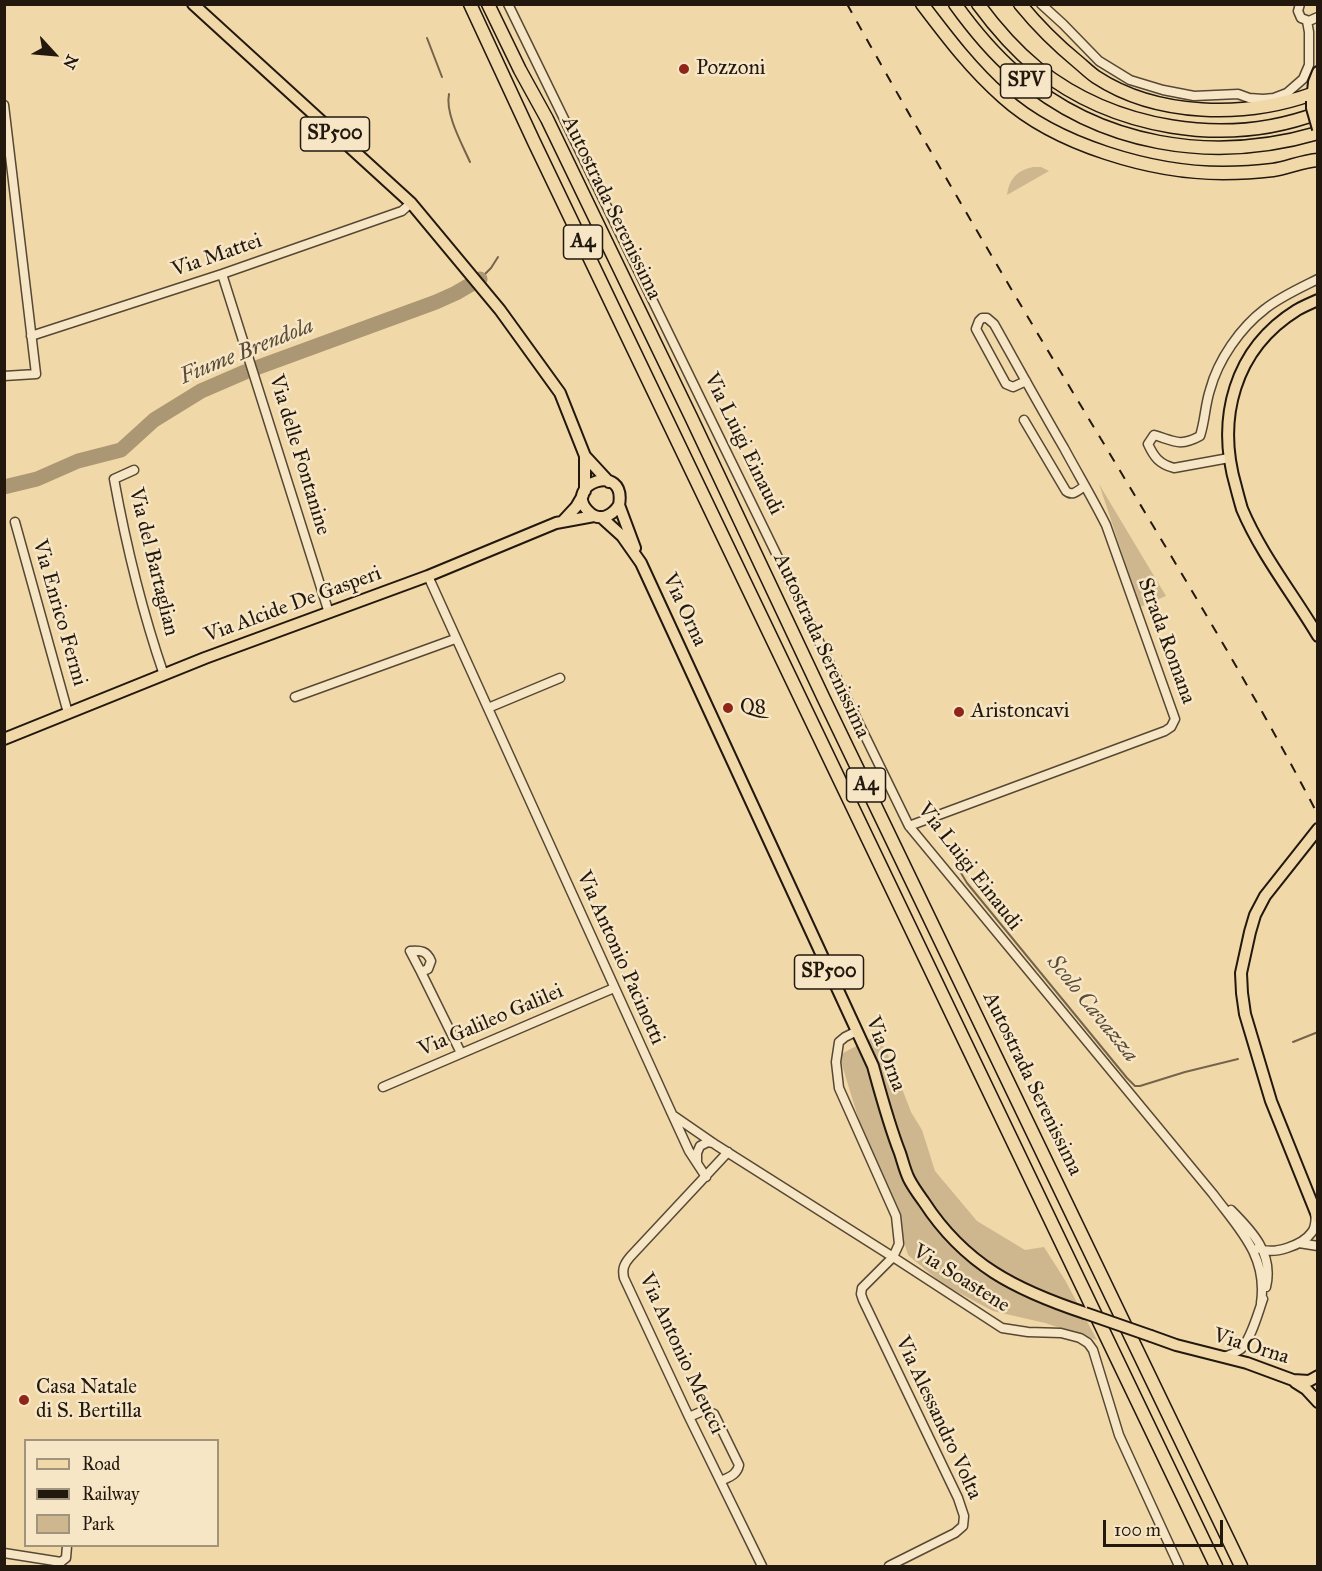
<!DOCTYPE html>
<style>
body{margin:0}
#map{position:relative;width:1322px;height:1571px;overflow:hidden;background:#f1d8a8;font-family:"IM FELL Great Primer",serif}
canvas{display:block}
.frame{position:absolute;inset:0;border:6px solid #22180e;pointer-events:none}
.legend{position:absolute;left:24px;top:1439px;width:195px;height:108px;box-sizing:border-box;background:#f6e6c6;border:2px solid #a1947c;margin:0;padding:8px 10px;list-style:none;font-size:18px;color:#22180e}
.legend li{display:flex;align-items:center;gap:12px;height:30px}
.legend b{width:30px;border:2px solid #a1947c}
.north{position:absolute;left:24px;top:24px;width:60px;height:60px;-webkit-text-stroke:4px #f6e6c6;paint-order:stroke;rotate:116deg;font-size:16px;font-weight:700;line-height:24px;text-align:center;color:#22180e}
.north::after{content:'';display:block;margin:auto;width:21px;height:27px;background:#22180e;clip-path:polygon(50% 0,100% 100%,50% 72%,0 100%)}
.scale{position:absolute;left:1103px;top:1520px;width:120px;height:27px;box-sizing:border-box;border:3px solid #22180e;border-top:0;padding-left:8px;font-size:18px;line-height:21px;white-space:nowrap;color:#22180e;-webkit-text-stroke:4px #f6e6c6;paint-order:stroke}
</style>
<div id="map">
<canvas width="1322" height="1571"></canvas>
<div class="frame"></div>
<ul class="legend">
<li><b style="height:8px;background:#f1d8a8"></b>Road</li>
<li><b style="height:8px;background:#22180e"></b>Railway</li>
<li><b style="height:16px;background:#ceb78e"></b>Park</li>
</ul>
<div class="north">N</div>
<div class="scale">100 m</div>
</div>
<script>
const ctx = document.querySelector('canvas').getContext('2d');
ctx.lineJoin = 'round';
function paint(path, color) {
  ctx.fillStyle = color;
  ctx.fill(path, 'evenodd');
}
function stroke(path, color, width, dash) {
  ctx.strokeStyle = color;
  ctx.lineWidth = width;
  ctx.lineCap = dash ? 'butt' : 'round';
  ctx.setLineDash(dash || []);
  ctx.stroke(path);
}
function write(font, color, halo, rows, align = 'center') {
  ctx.font = font + ' "IM FELL Great Primer",serif';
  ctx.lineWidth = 5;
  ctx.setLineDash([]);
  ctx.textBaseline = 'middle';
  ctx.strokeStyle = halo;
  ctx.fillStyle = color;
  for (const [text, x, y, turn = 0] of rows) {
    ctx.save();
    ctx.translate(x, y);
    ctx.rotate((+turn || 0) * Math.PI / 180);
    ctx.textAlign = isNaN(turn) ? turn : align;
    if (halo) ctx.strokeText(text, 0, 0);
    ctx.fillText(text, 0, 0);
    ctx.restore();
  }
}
paint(new Path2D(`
 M1033,167H1041L1049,171L1007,195C1009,179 1017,170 1033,167Z
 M1099,484L1166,596L1140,607Z
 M874,1037L883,1046L891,1060L911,1112L922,1130L935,1171L977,1221L1025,1250L1044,1247L1065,1280L1097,1340L1045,1323L993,1311L944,1285L908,1255L886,1185L864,1137L839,1055Z`), '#ceb78e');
stroke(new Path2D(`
 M427,38L442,77
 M449,94C445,114 462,144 470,162
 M480,279L491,268L498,257
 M958,868L967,883L1127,1078L1135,1086H1140L1185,1072L1238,1059
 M1293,1042L1318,1032`), '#74644b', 2);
stroke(new Path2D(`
 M4,487L37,479L78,461L121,450L154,420L201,391L245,372L436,302L456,293L480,279`), '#ab9774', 15);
const minor = new Path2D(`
 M508,4L909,826L1213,1194C1239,1229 1268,1256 1261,1303
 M1041,4L1063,24L1099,61L1130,80L1163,90L1194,96L1238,94L1249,98L1263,99L1274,98L1287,93L1303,79L1309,65V32L1307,21
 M1300,4L1298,11L1301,18L1309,21L1318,17
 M4,105L36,374L4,376
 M222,274L329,613
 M31,336L222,274L402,211L411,203
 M1024,420L1066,491C1073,497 1078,490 1085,486
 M1229,458L1174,468C1159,464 1154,457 1148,444L1154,435C1174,441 1180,447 1200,436C1205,421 1205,405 1210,390C1218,360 1240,328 1265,309C1280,297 1300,288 1318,279
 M134,470L114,479C126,545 142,611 164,675
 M15,522L68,713
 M428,576L672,1114L689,1151L706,1177
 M295,697L455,639
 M488,708L560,678
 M909,826L1165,731L1171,727L1175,719L1106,525C1093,499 1078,474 1064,448C1040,407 1017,365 994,324L987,318H982L979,321L976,329L1006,384L1013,387L1026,381
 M421,972L410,951C421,950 427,951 431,961L428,969L421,972L461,1053
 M857,1031L845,1037L839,1042L836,1062L839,1088L896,1216L899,1244L893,1257L1002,1328L1028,1332L1061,1333L1080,1338L1088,1343L1093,1350L1119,1435L1179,1566
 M383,1087L614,988
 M674,1116L716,1145L893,1257L862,1288L861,1294L863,1300L958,1498L964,1516L963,1526L955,1533L889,1566
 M728,1152L630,1257C624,1264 622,1269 624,1278L689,1417L762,1566
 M697,1163V1153L700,1146L708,1142L713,1143
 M1231,1210C1252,1231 1274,1254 1266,1287
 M1299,1243L1318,1246
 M1258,1248C1273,1256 1303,1245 1312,1232C1316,1226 1316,1219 1315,1212
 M1223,1357C1230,1355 1236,1353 1241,1349C1251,1339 1258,1313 1263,1299
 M689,1417L705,1410L714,1414L739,1465C737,1475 729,1477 721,1481
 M4,1553L61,1562L66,1558L67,1546`);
const major = new Path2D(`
 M193,4L411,203L500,310L560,393L585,456L609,482
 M1312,101L1314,82L1318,72
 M1318,300C1311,303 1304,306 1297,310C1234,349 1216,419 1236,487C1238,495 1240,502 1242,509C1261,554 1293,594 1318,636
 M585,491V456
 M619,505C612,516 599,523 588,511C562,484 627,461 619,505L635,548
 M601,517L622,536L641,563L873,1066C881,1095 889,1125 900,1153C903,1162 905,1171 909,1179C913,1187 919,1195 924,1202C965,1265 1016,1290 1085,1313
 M563,521L576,507L583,495
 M4,739L205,658L428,576L556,523L594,516
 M1318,829L1265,896L1255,915L1250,932L1241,973L1242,993L1245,1014L1271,1101L1318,1218
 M1151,1336L1176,1345L1247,1363L1293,1380L1309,1381L1318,1376
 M1295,1382L1306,1389L1318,1402`);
const highway = new Path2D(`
 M470,4L534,142L1216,1566
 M488,4L520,70L547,119L691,417L824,699L1241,1566
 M922,4C947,37 972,70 1003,97C1056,145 1152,173 1223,173C1239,173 1257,172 1273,170C1288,168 1302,161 1318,160
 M955,4C973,29 993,53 1016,73C1100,146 1212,164 1318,133
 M978,4C995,27 1014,49 1037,68C1114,129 1225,148 1318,113
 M1020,4C1038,26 1056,44 1078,62C1084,67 1090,73 1096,77C1157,117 1245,118 1312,94`);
stroke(minor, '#564834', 11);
stroke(major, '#22180e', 14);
stroke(highway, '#22180e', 15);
stroke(minor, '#f6e6c6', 8);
stroke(major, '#f1d8a8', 10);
stroke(highway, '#f1d8a8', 12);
stroke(new Path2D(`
 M847,4C929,151 1014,295 1101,439C1175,563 1251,686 1318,815`), '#22180e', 2, [10, 10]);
const majorBridge = new Path2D(`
 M1312,101V108L1318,129
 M1085,1313L1151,1336`);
stroke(majorBridge, '#22180e', 14, []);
stroke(majorBridge, '#f1d8a8', 10);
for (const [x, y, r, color] of [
 [684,69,6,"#8f2418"],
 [728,708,6,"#8f2418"],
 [959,712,6,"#8f2418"],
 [24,1400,6,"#8f2418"]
]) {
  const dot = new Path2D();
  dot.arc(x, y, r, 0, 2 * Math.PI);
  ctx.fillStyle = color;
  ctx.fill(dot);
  stroke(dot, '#f6e6c6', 2);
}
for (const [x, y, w] of [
 [1026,81,51],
 [335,134,69],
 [583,242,39],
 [866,785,39],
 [829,972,69]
]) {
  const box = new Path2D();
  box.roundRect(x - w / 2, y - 17, w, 34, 4.5);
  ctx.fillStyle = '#f6e6c6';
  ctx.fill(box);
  stroke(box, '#22180e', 1.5);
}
write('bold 20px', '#22180e', null, [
 ["SPV",1026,81],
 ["SP500",335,134],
 ["A4",583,242],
 ["A4",866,785],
 ["SP500",829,972]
]);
write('21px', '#22180e', '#f6e6c6', [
 ["Pozzoni",696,69],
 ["Q8",740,708],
 ["Aristoncavi",971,712],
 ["Casa Natale",36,1388],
 ["di S. Bertilla",36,1412]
], 'left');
write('21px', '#22180e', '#f6e6c6', [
 ["Autostrada Serenissima",611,208,64],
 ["Via Mattei",217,256,-19],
 ["Via Luigi Einaudi",743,444,64],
 ["Via delle Fontanine",299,455,73],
 ["Via del Bartaglian",153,562,76],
 ["Via Alcide De Gasperi",293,605,-20],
 ["Via Orna",684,610,65],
 ["Via Enrico Fermi",59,613,74],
 ["Strada Romana",1166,641,70],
 ["Autostrada Serenissima",821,646,65],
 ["Via Luigi Einaudi",969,867,52],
 ["Via Antonio Pacinotti",620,958,66],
 ["Via Galileo Galilei",491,1021,-23],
 ["Via Orna",885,1054,69],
 ["Autostrada Serenissima",1032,1084,64],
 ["Via Soastene",961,1279,32],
 ["Via Orna",1251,1347,17],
 ["Via Antonio Meucci",681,1354,65],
 ["Via Alessandro Volta",938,1418,65]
]);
write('italic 22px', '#594b37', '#f6e6c6', [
 ["Fiume Brendola",247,352,-22],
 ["Scolo Cavazza",1092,1009,51]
]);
</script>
